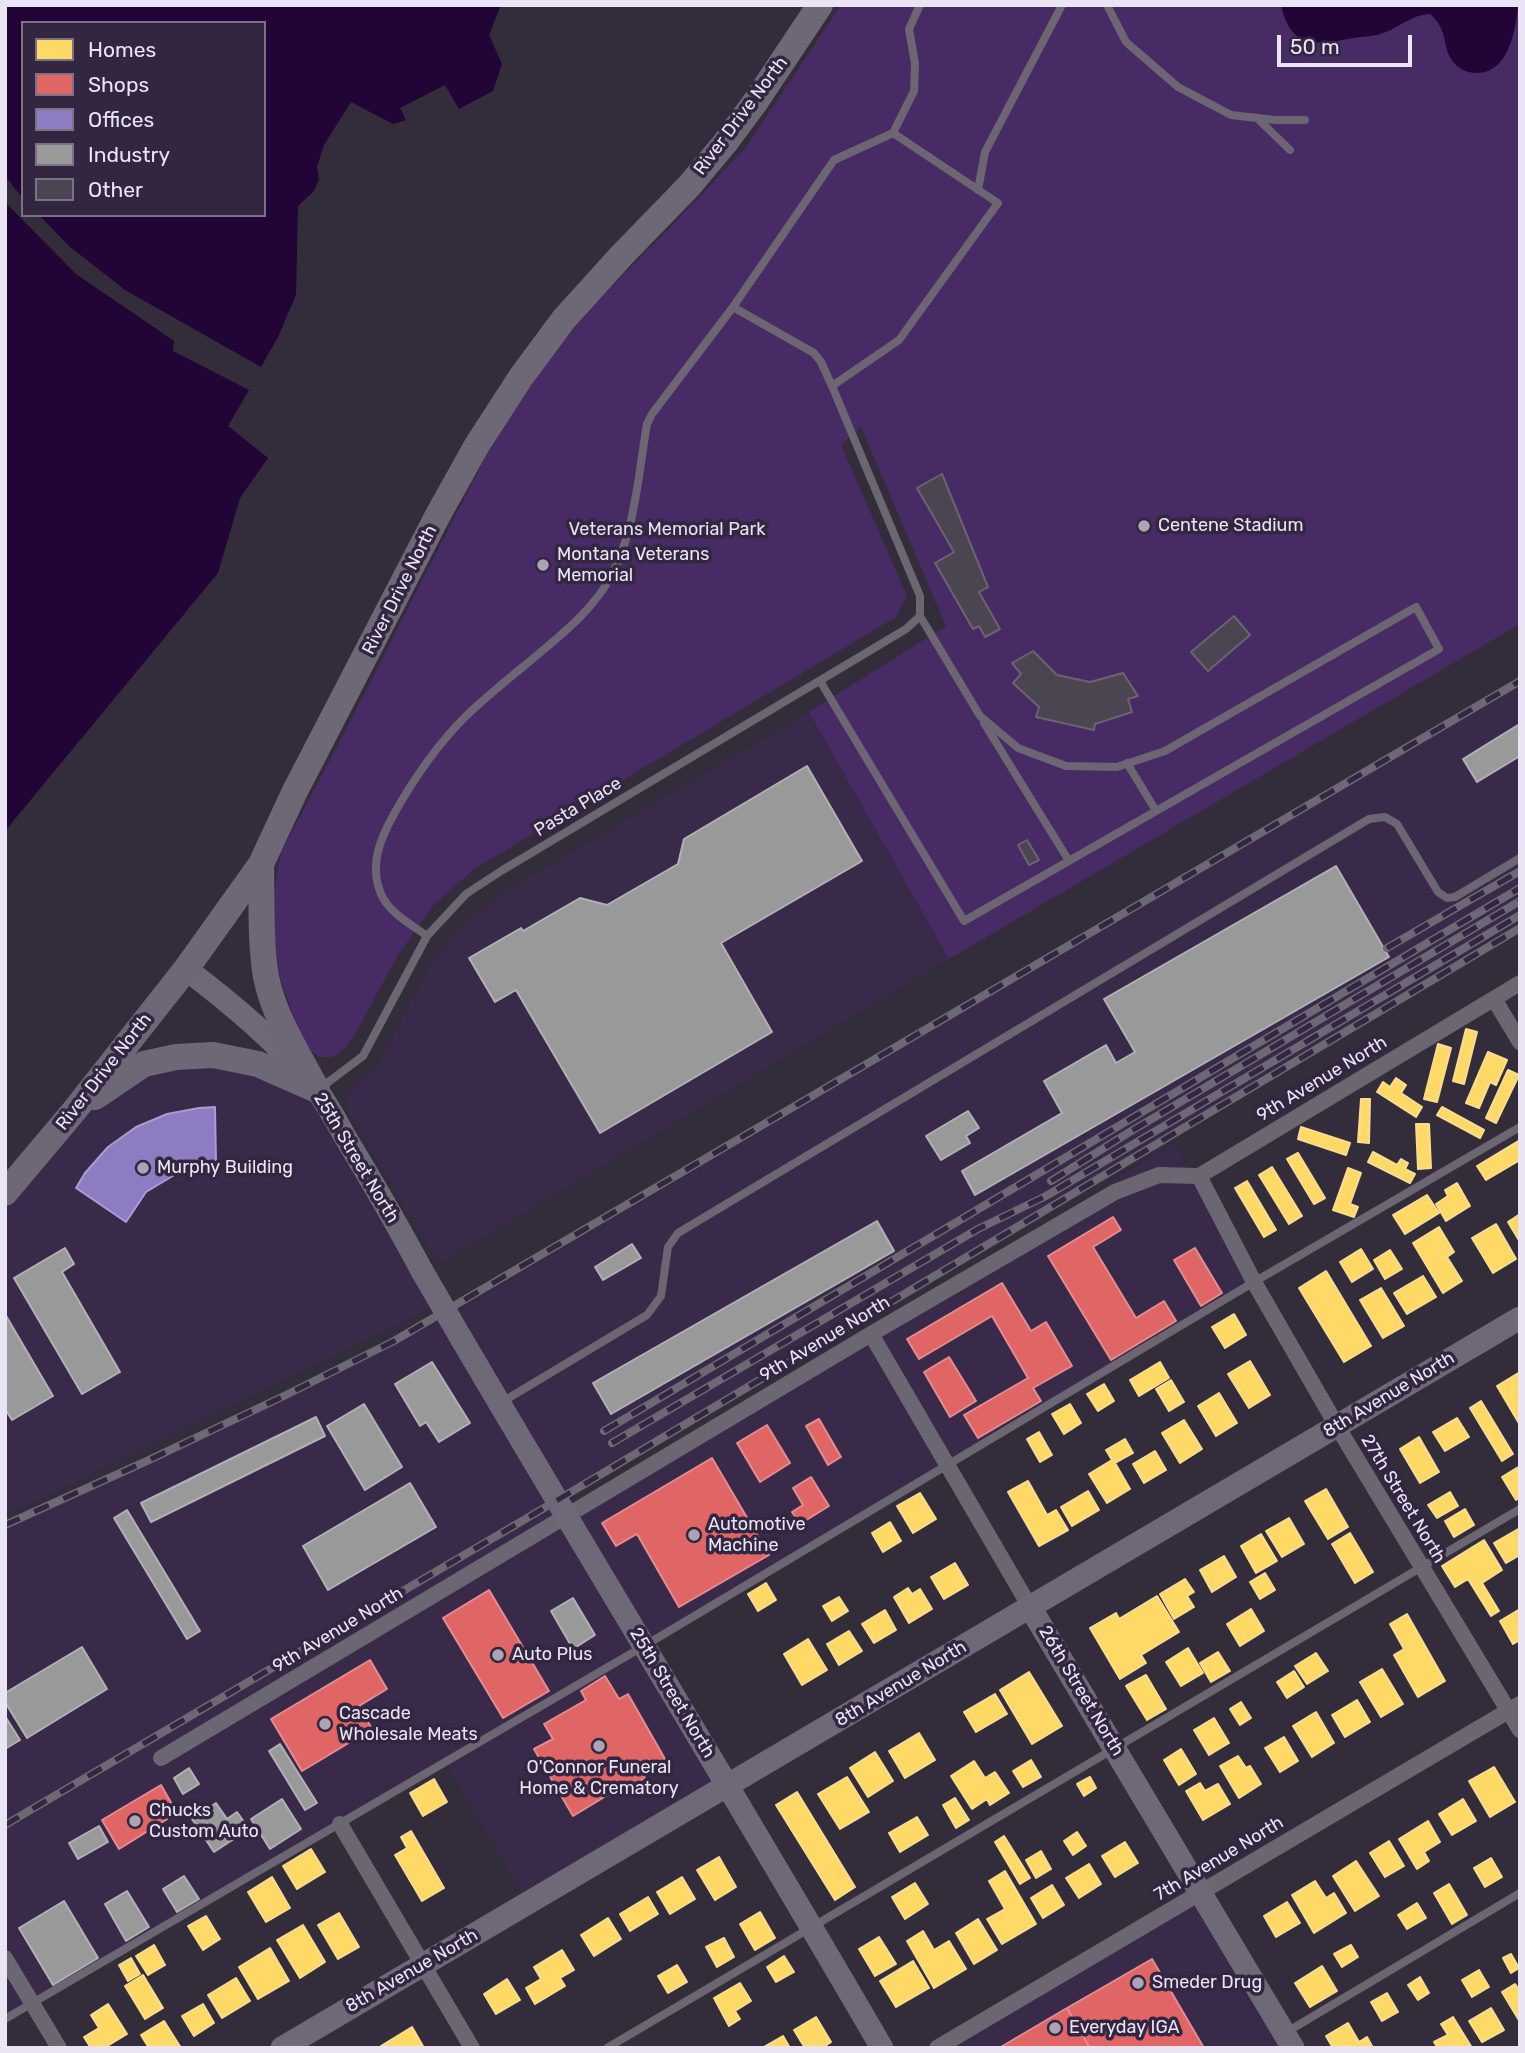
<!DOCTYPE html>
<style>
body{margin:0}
#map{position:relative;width:1525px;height:2053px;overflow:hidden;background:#332c3a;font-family:Rubik,sans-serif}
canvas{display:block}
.frame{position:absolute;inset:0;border:7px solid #ebe4f5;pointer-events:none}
.legend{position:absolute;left:21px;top:21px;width:245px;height:196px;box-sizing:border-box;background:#322640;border:2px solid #7c7288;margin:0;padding:9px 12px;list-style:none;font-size:21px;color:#ebe4f5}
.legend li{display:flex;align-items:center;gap:14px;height:35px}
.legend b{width:35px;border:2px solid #7c7288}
.scale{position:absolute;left:1277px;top:35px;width:135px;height:32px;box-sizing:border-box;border:4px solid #ebe4f5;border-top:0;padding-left:9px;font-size:21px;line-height:24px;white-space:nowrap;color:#ebe4f5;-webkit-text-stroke:5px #322640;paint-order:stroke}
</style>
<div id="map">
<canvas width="1525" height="2053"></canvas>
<div class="frame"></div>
<ul class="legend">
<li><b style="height:19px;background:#ffd966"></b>Homes</li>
<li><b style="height:19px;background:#e06666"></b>Shops</li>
<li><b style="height:19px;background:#8e7cc3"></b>Offices</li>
<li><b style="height:19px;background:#999"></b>Industry</li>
<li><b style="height:19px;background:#4b4552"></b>Other</li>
</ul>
<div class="scale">50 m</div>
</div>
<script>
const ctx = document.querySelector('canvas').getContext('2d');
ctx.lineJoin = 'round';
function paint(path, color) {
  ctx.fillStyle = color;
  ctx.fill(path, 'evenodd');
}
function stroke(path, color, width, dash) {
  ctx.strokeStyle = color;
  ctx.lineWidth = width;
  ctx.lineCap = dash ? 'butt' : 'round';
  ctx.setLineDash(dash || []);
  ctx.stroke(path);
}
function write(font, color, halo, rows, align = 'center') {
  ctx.font = font + ' Rubik,sans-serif';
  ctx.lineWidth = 7;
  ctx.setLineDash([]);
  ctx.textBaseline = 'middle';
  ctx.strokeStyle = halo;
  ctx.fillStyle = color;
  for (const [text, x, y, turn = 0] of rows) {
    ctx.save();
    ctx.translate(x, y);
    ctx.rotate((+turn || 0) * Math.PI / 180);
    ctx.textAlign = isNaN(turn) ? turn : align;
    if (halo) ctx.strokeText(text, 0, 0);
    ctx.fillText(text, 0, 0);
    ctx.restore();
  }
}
paint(new Path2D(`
 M1520,682V921L557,1500L566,1516L871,1334L1173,1143L1254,1282L644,1646L727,1787L528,1903L445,1763L5,2019V1525L149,1460L286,1395L394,1341L449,1316Z
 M809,712L949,959L439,1264L348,1112L344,1097L353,1086L377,1066L433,960L473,916L516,885Z
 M176,1057L317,1090L441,1303L31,1504L5,1514V1193L74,1111Z
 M1199,1892L1293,2048H937Z`), '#382a48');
paint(new Path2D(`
 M841,5H1520V624L949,959L809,712L946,626L861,427L841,445L907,596L896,617L476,868L435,903L398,955L354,1036L345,1048L332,1057H319L309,1049L301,1037L280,978L271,911L281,852L338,745L487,454L541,370L592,306L667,231L746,147Z`), '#472b64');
paint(new Path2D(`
 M5,5H501L489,35L502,64L493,91L459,109L445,85L400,108L406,120L393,124L351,102L324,145L317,167L319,180L314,191L298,206L296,295L278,337L261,367L125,290L69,246L39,215H264V23H23V199L5,176Z
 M1281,5H1518C1516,29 1509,73 1477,73C1466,73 1460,69 1453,62C1441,46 1450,32 1430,14C1410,15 1398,29 1380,34C1372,37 1362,36 1353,38C1316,45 1291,50 1281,5Z
 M5,202L76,274L174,341L173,351L249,390L228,426L268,458L240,498L218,573L5,831Z`), '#200536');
const homes = new Path2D(`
 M1466,1029L1477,1032L1464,1084L1453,1081Z
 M1438,1044L1451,1048L1437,1102L1424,1099Z
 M1488,1052L1507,1060L1496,1085L1490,1082L1479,1108L1466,1103Z
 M1508,1070L1519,1075L1496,1123L1486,1118Z
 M1396,1078L1406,1085L1401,1093L1422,1107L1416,1117L1377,1092L1383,1082L1390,1087Z
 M1361,1099H1370L1369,1143L1358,1142Z
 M1442,1107L1484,1130L1480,1138L1437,1115Z
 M1416,1124H1429L1431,1168L1418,1169Z
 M1301,1127L1350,1143L1346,1155L1298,1139Z
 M1520,1140V1160L1486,1180L1477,1166Z
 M1373,1152L1397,1165L1401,1159L1408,1163L1405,1169L1415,1174L1410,1183L1368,1162Z
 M1298,1153L1325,1198L1314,1204L1287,1159Z
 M1272,1167L1302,1216L1289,1224L1259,1175Z
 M1348,1168L1361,1173L1350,1204L1358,1207L1354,1217L1333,1210Z
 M1247,1181L1276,1230L1264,1237L1235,1188Z
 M1457,1183L1470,1206L1446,1221L1436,1204L1448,1196L1445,1190Z
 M1427,1195L1439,1213L1405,1234L1393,1215Z
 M1520,1214V1242L1508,1222Z
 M1496,1224L1516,1259L1493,1273L1472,1238Z
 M1439,1227L1454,1252L1447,1257L1462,1281L1443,1293L1413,1243Z
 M1361,1249L1373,1269L1352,1282L1340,1262Z
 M1390,1250L1402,1269L1385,1279L1374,1260Z
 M1326,1271L1371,1346L1344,1362L1299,1288Z
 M1423,1276L1436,1297L1407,1314L1394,1293Z
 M1381,1288L1404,1326L1383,1338L1360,1300Z
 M1234,1314L1246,1335L1225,1348L1212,1327Z
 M1250,1361L1270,1395L1249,1408L1228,1374Z
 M1160,1362L1169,1378L1139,1396L1130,1380Z
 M1520,1372V1425L1497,1386Z
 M1171,1380L1184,1402L1169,1411L1156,1389Z
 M1104,1384L1114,1401L1098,1411L1087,1394Z
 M1219,1393L1237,1423L1216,1436L1198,1406Z
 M1481,1401L1513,1454L1502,1461L1470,1408Z
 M1070,1404L1081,1423L1064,1434L1052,1414Z
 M1457,1418L1469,1437L1445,1451L1433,1432Z
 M1184,1420L1202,1449L1180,1463L1162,1433Z
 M1039,1432L1052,1455L1040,1462L1027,1439Z
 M1419,1437L1439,1472L1420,1483L1400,1449Z
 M1125,1439L1133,1453L1115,1463L1130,1489L1107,1503L1089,1474L1112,1460L1106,1450Z
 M1155,1451L1166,1470L1144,1483L1133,1464Z
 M1520,1466V1497L1516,1500L1502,1477Z
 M1028,1481L1047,1515L1056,1510L1068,1530L1039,1546L1008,1492Z
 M1326,1489L1348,1527L1328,1539L1305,1501Z
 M1088,1491L1099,1510L1072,1526L1061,1507Z
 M1450,1492L1458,1506L1437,1518L1428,1505Z
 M920,1493L936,1519L913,1533L897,1506Z
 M1465,1509L1474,1525L1454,1537L1445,1521Z
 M1289,1518L1304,1544L1282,1557L1266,1531Z
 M890,1522L901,1541L883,1552L872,1533Z
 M1520,1528V1555L1506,1563L1494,1543Z
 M1350,1533L1373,1572L1355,1583L1332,1544Z
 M1261,1534L1277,1561L1256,1573L1241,1546Z
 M1484,1540L1502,1570L1482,1583L1499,1611L1491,1616L1468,1579L1455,1587L1442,1566Z
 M1224,1556L1236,1577L1212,1592L1200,1570Z
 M955,1563L968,1585L944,1599L931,1577Z
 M1265,1573L1275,1590L1260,1599L1250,1582Z
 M1185,1579L1194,1592L1187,1596L1194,1607L1174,1619L1160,1594Z
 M766,1583L776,1600L758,1611L748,1594Z
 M908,1588L912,1594L920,1589L932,1609L909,1623L894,1597Z
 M1157,1596L1179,1632L1141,1655L1146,1663L1120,1679L1090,1628L1116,1613L1119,1619Z
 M839,1597L848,1611L832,1621L823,1606Z
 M1251,1609L1264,1631L1240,1646L1227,1624Z
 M1520,1609V1640L1513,1644L1500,1621Z
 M885,1610L896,1630L874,1643L862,1624Z
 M1407,1614L1445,1681L1418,1697L1394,1655L1404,1649L1390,1624Z
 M849,1631L862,1651L839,1665L827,1644Z
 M808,1639L827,1670L802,1685L784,1654Z
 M1188,1648L1203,1673L1181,1686L1166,1662Z
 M1218,1652L1230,1671L1211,1682L1200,1663Z
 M1316,1653L1328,1671L1307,1684L1295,1666Z
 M1382,1669L1403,1704L1381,1717L1360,1682Z
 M1294,1671L1304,1687L1287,1698L1277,1682Z
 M1029,1672L1062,1726L1032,1744L1000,1690Z
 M1146,1675L1166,1709L1147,1720L1126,1686Z
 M995,1694L1007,1714L976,1732L964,1712Z
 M1357,1700L1370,1722L1345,1737L1332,1715Z
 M1241,1702L1251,1718L1240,1725L1230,1709Z
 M1316,1712L1334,1743L1312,1757L1293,1726Z
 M1214,1718L1229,1743L1209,1755L1194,1730Z
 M919,1733L935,1760L905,1778L889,1751Z
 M1284,1737L1298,1761L1280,1772L1265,1748Z
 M1181,1749L1196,1774L1179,1785L1164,1760Z
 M875,1752L893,1781L868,1797L850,1768Z
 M1238,1756L1246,1768L1250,1766L1261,1784L1239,1798L1220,1766Z
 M1031,1760L1041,1777L1023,1787L1013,1771Z
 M974,1761L985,1778L995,1772L1009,1793L990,1805L987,1799L972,1809L951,1776Z
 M1494,1767L1515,1802L1490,1817L1469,1781Z
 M847,1777L869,1812L840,1829L818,1794Z
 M1090,1777L1096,1788L1084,1796L1077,1784Z
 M434,1779L447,1802L423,1816L410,1793Z
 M1200,1783L1205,1791L1218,1784L1230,1804L1203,1820L1186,1791Z
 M797,1792L855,1887L835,1900L776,1805Z
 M955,1798L969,1820L956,1828L943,1805Z
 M1463,1799L1476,1821L1452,1835L1439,1814Z
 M917,1817L928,1835L900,1852L889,1833Z
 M1428,1821L1440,1842L1424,1852L1429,1861L1417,1869L1399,1839Z
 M411,1831L444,1888L422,1901L395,1855L407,1848L401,1837Z
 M1077,1832L1086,1846L1073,1855L1064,1841Z
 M1004,1836L1030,1878L1020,1884L995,1842Z
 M1389,1841L1404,1866L1385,1877L1370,1853Z
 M1125,1842L1138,1863L1115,1877L1102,1856Z
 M311,1849L325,1872L297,1889L283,1866Z
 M1041,1851L1051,1869L1036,1878L1026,1860Z
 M719,1857L736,1887L715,1900L697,1870Z
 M1491,1858L1502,1877L1485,1887L1474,1868Z
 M1356,1861L1379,1896L1355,1911L1333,1876Z
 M1089,1864L1101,1884L1079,1898L1066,1878Z
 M1005,1871L1036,1924L1002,1944L987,1919L1005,1909L989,1881Z
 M272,1877L290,1908L266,1922L248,1892Z
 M682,1877L695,1899L670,1914L657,1892Z
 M1315,1881L1326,1898L1334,1893L1346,1913L1314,1933L1292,1895Z
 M915,1883L928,1904L905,1919L892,1897Z
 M1449,1884L1467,1915L1452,1924L1434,1893Z
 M1052,1885L1064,1905L1043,1918L1031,1898Z
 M648,1897L658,1914L630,1931L620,1914Z
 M1287,1902L1300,1923L1276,1937L1264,1916Z
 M1417,1903L1426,1918L1407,1929L1398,1915Z
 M760,1912L775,1938L755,1950L740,1924Z
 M339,1913L359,1947L338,1959L318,1925Z
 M206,1916L220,1939L203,1950L188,1926Z
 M608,1918L621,1939L594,1956L581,1935Z
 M978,1919L997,1950L974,1964L956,1933Z
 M303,1925L325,1962L300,1978L277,1940Z
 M923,1931L934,1950L949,1941L966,1969L934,1988L907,1941Z
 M879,1937L896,1964L875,1976L859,1949Z
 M724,1938L734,1957L717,1967L706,1947Z
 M154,1945L165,1965L148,1975L136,1956Z
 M1351,1945L1358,1957L1342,1967L1334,1954Z
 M270,1948L289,1981L258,1999L239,1967Z
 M562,1950L574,1970L560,1978L565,1986L535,2004L526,1988L541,1979L534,1967Z
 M1511,1954L1519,1968L1511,1973L1503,1958Z
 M784,1956L794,1972L776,1982L767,1967Z
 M131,1958L140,1974L128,1981L119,1965Z
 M913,1961L929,1988L896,2007L880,1981Z
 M677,1965L687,1982L668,1993L658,1976Z
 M1322,1966L1337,1991L1310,2007L1295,1983Z
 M1479,1970L1489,1987L1472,1997L1462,1980Z
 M143,1975L163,2008L145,2019L125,1986Z
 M1420,1977L1429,1993L1418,2000L1408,1985Z
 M236,1978L250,2001L222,2018L208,1995Z
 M507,1979L520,2000L496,2014L484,1994Z
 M740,1983L751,2001L735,2011L740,2019L729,2026L714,1998Z
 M1515,1984L1520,1991V2022L1502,1992Z
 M1387,1993L1398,2012L1382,2021L1371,2002Z
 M108,2004L127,2034L104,2048H91L84,2037L99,2028L91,2015Z
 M203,2004L214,2023L194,2036L182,2016Z
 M1491,2008L1504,2030L1482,2042L1469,2021Z
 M816,2017L831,2042L822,2048H805L794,2030Z
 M1453,2017L1472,2048H1438L1434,2042L1448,2035L1441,2024Z
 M164,2021L181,2048H149L141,2035Z
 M1348,2023L1359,2042L1367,2037L1373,2048H1333L1326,2036Z
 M412,2027L424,2048H382L381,2046Z
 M783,2036L790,2048H762Z`);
paint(homes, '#ffd966');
stroke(homes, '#f9dc91', 2);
const shops = new Path2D(`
 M1113,1217L1121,1230L1093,1247L1136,1318L1164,1301L1176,1321L1111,1360L1048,1256Z
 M1195,1248L1222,1293L1201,1306L1174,1260Z
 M1002,1283L1031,1331L1046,1322L1072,1366L1033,1388L1041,1401L978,1438L964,1415L1028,1378L992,1316L919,1359L907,1339Z
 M949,1357L976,1401L950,1417L924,1372Z
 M819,1419L841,1457L828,1465L806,1426Z
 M767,1425L790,1463L760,1482L737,1443Z
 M712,1458L769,1555L679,1607L637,1534L616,1546L602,1523Z
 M811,1477L829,1506L800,1524L792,1512L803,1505L793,1488Z
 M489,1590L549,1691L503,1718L443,1618Z
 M370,1660L387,1689L359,1706L372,1729L302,1771L271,1719Z
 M605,1676L619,1699L628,1694L665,1759L642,1772L645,1778L623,1791L621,1787L573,1816L534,1749L553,1739L544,1724L586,1700L581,1691Z
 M161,1785L177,1813L119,1849L102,1820Z
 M1152,1959L1204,2048H1090L1067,2008Z
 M1067,2008L1090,2048H999Z`);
paint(shops, '#e06666');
stroke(shops, '#e38c91', 2);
const offices = new Path2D(`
 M215,1107L216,1163L176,1174L146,1192L126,1222L76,1188L85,1173L108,1147L136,1127L167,1114L199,1108Z`);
paint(offices, '#8e7cc3');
stroke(offices, '#aa9bd2', 2);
const industry = new Path2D(`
 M1518,725L1520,727V756L1477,782L1463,759Z
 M807,766L862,861L721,943L772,1032L600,1133L516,990L495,1002L469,958L521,928L523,931L580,898L607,905L678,864L684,839Z
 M1336,866L1389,957L975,1195L962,1171L1062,1113L1044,1081L1106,1045L1116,1063L1135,1052L1104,999Z
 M968,1111L979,1128L966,1136L970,1143L941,1160L926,1136Z
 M877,1221L894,1251L611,1414L593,1383Z
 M632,1244L641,1258L603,1280L595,1267Z
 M65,1248L74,1264L62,1272L120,1372L82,1394L14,1278Z
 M5,1314L53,1396L12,1420L5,1409Z
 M432,1362L470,1423L439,1442L426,1422L420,1426L395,1384Z
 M364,1404L402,1467L365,1490L327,1426Z
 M316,1417L325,1436L151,1522L141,1503Z
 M410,1483L436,1527L328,1590L303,1546Z
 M127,1510L200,1631L187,1639L114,1518Z
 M573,1598L595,1635L573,1649L551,1611Z
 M82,1647L107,1689L27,1738L5,1702V1693Z
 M5,1716L20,1740L5,1749Z
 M280,1744L317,1803L305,1810L269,1751Z
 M189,1768L199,1784L183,1794L174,1778Z
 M282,1799L301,1829L270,1849L251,1819Z
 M216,1803L227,1819L237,1812L249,1829L214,1852L192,1819Z
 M99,1826L108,1842L78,1859L69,1843Z
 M184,1876L199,1899L177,1912L163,1889Z
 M127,1891L149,1927L126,1941L105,1904Z
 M64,1901L98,1958L53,1985L19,1928Z`);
paint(industry, '#999');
stroke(industry, '#b2b0b5', 2);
const building = new Path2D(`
 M942,474L988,587L979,592L1000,629L985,637L979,626L973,629L935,563L954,552L917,488Z
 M1234,616L1250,635L1208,671L1191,652Z
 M1033,651L1057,675L1090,682L1123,673L1138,696L1128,699L1132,712L1095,724L1094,730L1036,717L1039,707L1013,683L1021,674L1012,663Z
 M1027,840L1039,860L1029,865L1018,845Z`);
paint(building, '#4b4552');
stroke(building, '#6a6470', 2);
stroke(new Path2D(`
 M1107,5L1126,42L1178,87L1231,115L1275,120H1305
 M1257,118L1290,150
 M893,133L914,91L915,64L909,29L920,5
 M978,190L985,152L1062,5
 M820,681L964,921L1439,649L1416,607L1165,751L1117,767L1066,766L1018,748L980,716L920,616V596L832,386
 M984,723L1069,861
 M1127,763L1156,811
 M427,936C411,924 389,913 381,894C369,865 380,839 394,814C414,778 437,745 466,716C494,689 525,666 555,640C571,626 586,613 599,595C635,546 637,481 647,424L652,414L733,307L834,160L893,133L998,203L899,340L832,386L821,362L814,353L733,307
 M319,1089L363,1056L427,936L466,894L501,871L876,647L906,629L920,616
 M502,1402L647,1315L661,1296L668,1247L678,1233L1369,819L1385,817L1397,824L1438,892L1447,898L1455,897L1520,858
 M5,2019L644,1646L1254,1282L1520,1127
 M1285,2033L1520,1893
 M607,2048L1520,1509`), '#6b6672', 8);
stroke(new Path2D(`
 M1494,999L1520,1042
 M1199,1176L1254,1282L1337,1426L1520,1730
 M871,1334L1030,1607
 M161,1758L871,1334L1115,1192L1159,1175L1199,1176L1520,983
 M340,1824L472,2048
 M5,1958L59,2048
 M937,2048L1520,1704`), '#6b6672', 16);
stroke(new Path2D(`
 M186,969C232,1004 279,1043 316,1089C328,1105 337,1123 347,1140C373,1183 398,1226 422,1271
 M461,1338C600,1575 744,1810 882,2048
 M1030,1607L1293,2048
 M282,2048L1520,1318`), '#6f6876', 23);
stroke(new Path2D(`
 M261,864C262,902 260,940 266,977C274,1017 299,1055 317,1090
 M95,1097L144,1064L176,1057L213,1055L258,1064L317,1090
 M5,1193L74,1111L186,969L261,864L295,791L439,513L477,445L521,377L564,319L622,255L689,186L725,143L756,101L820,5`), '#6e6776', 26);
const rail = new Path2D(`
 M1387,948L1520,871
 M1051,1181L1128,1133L1520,901
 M604,1431L1520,888
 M612,1443L978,1229L1046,1196L1520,915
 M5,1525L149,1460L286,1395L394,1341L1520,681
 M5,1825L556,1501L1520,928`);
stroke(rail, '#6d6873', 8);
stroke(rail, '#322640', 5, [16]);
stroke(new Path2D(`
 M422,1271L461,1338`), '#6f6876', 23);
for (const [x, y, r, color] of [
 [1144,526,7,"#aba4b4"],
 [543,565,7,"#aba4b4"],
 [143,1168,7,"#aba4b4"],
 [694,1535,7,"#aba4b4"],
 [498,1655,7,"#aba4b4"],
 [325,1724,7,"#aba4b4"],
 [599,1746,7,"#aba4b4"],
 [135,1821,7,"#aba4b4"],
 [1138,1983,7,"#aba4b4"],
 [1055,2028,7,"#aba4b4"]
]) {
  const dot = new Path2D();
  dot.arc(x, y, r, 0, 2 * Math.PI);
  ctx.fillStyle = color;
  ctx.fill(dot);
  stroke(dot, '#322640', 2.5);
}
write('18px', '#ebe4f5', '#322640', [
 ["River Drive North",741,116,-53],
 ["River Drive North",400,590,-63],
 ["Pasta Place",578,807,-31],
 ["River Drive North",104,1072,-52],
 ["9th Avenue North",1322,1079,-31],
 ["25th Street North",356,1158,59],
 ["9th Avenue North",825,1339,-31],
 ["8th Avenue North",1389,1395,-31],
 ["27th Street North",1403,1499,59],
 ["9th Avenue North",338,1630,-31],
 ["8th Avenue North",901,1684,-31],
 ["26th Street North",1081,1691,59],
 ["25th Street North",672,1693,59],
 ["7th Avenue North",1219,1859,-31],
 ["8th Avenue North",412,1971,-30]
]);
write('18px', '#ebe4f5', '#322640', [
 ["Centene Stadium",1158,526],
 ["Montana Veterans",557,555],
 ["Memorial",557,576],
 ["Murphy Building",157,1168],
 ["Automotive",708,1525],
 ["Machine",708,1546],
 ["Auto Plus",512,1655],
 ["Cascade",339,1714],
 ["Wholesale Meats",339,1735],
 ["O'Connor Funeral",599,1768,"center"],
 ["Home & Crematory",599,1789,"center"],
 ["Chucks",149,1811],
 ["Custom Auto",149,1832],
 ["Smeder Drug",1152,1983],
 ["Everyday IGA",1069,2028]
], 'left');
write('18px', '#e8dff4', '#322640', [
 ["Veterans Memorial Park",667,530]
]);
</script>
